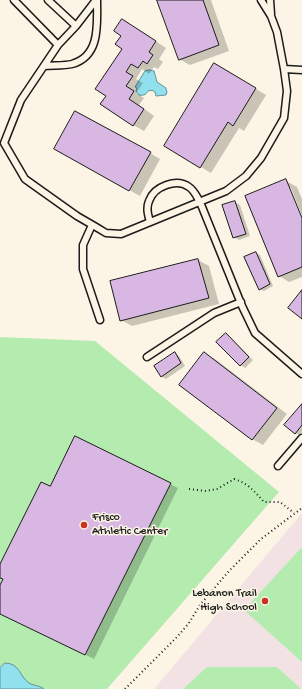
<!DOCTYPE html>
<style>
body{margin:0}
canvas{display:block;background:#fcf5e5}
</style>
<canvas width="302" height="689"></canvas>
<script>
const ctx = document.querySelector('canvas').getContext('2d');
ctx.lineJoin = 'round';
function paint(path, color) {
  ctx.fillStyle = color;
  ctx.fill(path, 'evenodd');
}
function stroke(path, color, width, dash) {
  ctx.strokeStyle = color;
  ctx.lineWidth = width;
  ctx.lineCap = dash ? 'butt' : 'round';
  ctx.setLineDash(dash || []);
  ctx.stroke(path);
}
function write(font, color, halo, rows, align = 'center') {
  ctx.font = font + ' "Gochi Hand",sans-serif';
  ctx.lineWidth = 3;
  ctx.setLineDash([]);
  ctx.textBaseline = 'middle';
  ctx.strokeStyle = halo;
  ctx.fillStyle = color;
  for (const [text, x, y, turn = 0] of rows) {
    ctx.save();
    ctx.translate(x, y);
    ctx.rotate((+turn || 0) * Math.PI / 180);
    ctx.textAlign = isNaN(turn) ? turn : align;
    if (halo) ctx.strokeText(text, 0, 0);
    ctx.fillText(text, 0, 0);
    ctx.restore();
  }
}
paint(new Path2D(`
 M302,513V689H154Z`), '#f2e2e4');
paint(new Path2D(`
 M0,337L95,341L279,492L107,689H0Z
 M302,547V662L244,610Z
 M207,667H277L301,689H183Z`), '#b4ecb0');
const water = new Path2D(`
 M149,70L154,71L157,82L166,88V89L167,92L166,95L156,96L155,92L152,90L151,91L149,90C146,94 145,96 139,95L136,91L137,88L135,87L145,71Z
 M5,663C20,663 19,676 29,683C34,686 39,685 44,689H0V668Z`);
paint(water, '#90e0ed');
stroke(water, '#629299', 1);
paint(new Path2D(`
 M158,0H211L229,51L190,65L179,59Z
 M133,26L166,48L159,59L163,62L158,69L154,67L149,74L142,69L136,79L143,83L136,93L144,98L139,105L154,116L144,131L133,125L107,96L123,49Z
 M214,64L266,95L244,131L239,128L211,173L165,146Z
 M150,153L160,159L140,196L66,155Z
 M286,181L297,187L302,199V216L291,188H289L302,221V277L289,282L279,276Z
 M235,202L240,205L250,236L239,240L234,237Z
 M256,253L260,255L273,286L264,291L259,289Z
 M198,260L209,266L219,304L132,326L121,320L111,282Z
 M226,334L230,337L253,360L245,368L241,365L217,342Z
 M175,353L179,356L185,366L166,379L162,377L155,367Z
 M204,353L215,359L287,414L263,445L252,439Z
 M302,406V432L300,435L295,433Z
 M170,484L178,488L94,659L0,613V587L4,580L0,577V566L50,488Z`), '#0003');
const building = new Path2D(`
 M157,0H203L219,45L179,60Z
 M122,19L156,41L149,52L153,55L147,64L143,61L138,68L131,64L126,72L133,76L126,86L134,91L129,99L144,109L133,126L100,104L106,96L95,89L122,49L115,44L121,36L114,31Z
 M214,63L256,88L233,126L228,122L200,168L164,146Z
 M75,111L151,152L129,191L54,149Z
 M286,179L302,218V267L278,277L245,196Z
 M235,201L246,234L233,238L222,205Z
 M256,252L270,284L259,290L244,257Z
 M198,259L209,298L120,321L110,281Z
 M302,290V319L288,308Z
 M226,333L249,357L240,366L216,342Z
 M175,352L181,363L161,377L154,366Z
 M204,352L277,408L252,440L179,385Z
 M302,404V425L295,434L284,425Z
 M75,436L171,483L85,655L0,614V585L3,579L0,578V564L41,482L50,486Z`);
paint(building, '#d9b7e3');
stroke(building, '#1c1c1c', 1);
const lane = new Path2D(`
 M14,0L58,45
 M48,0L76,26
 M96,0L76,26L58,45L21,100L4,143L25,179L77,216L96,227L106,233L121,234L226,191L246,176L261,158L284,118L287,91L284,69L302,70
 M261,0L271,16L277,32L284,69
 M270,0L271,14
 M44,66C53,65 64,66 72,64C101,56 97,23 97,0
 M150,222C148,215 146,208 149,201C154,186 177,178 189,187C194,190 197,197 200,202L242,306L255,333L302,374
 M92,225L83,245V269L100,320
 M147,357L214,313L241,302
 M278,466L302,438`);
stroke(lane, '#1c1c1c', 9);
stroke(new Path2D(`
 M189,489L206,491L217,489L234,479C248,483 255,492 264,502H280L294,513
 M125,689L177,637L189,623L200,605L229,571L261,539L302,508`), '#1c1c1c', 2, [1, 3]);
stroke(lane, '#fcf5e5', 6);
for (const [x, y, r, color] of [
 [84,525,4,"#c8321e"],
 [265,601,4,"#c8321e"]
]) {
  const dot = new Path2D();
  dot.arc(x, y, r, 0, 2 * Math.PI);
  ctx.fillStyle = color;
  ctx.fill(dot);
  stroke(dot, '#fcf5e5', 1.5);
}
write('12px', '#1c1c1c', '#fcf5e5', [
 ["Frisco",92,518],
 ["Athletic Center",92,532],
 ["Lebanon Trail",257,594,"right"],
 ["High School",257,608,"right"]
], 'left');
</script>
